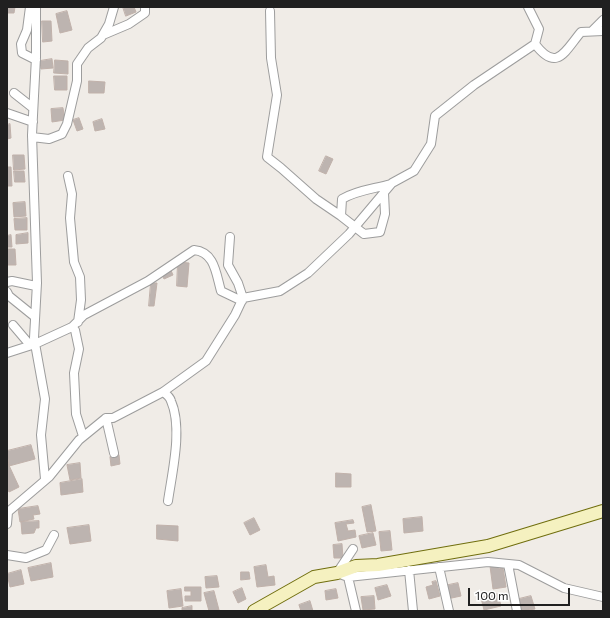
<!DOCTYPE html>
<style>
body{margin:0}
#map{position:relative;width:610px;height:618px;overflow:hidden;background:#f0ece7;font-family:Commissioner,sans-serif}
canvas{display:block}
.frame{position:absolute;inset:0;border:8px solid #202020;pointer-events:none}
.scale{position:absolute;left:468px;top:588px;width:102px;height:18px;box-sizing:border-box;border:2px solid #202020;border-top:0;padding-left:5px;font-size:12px;line-height:14px;white-space:nowrap;color:#202020;-webkit-text-stroke:3px #fff;paint-order:stroke}
</style>
<div id="map">
<canvas width="610" height="618"></canvas>
<div class="frame"></div>
<div class="scale">100 m</div>
</div>
<script>
const ctx = document.querySelector('canvas').getContext('2d');
ctx.lineJoin = 'round';
function paint(path, color) {
  ctx.fillStyle = color;
  ctx.fill(path, 'evenodd');
}
function stroke(path, color, width, dash) {
  ctx.strokeStyle = color;
  ctx.lineWidth = width;
  ctx.lineCap = dash ? 'butt' : 'round';
  ctx.setLineDash(dash || []);
  ctx.stroke(path);
}
const building = new Path2D(`
 M7,7H15L14,13H7Z
 M123,7H134L136,12L126,16Z
 M67,11L72,30L60,33L56,14Z
 M42,21H51L52,41L43,42Z
 M52,59L53,68L41,69L40,61Z
 M55,60L68,61V74L54,73Z
 M54,76H67V90H55Z
 M89,81L105,82L104,93H89Z
 M63,108L65,120L52,122L51,109Z
 M79,118L83,129L77,131L73,120Z
 M102,119L105,129L95,131L93,122Z
 M10,124L11,138L7,139V125Z
 M13,155H24L25,169L14,170Z
 M326,156L333,159L326,174L319,171Z
 M7,167H11L12,186H7Z
 M14,171H24L25,182H15Z
 M25,202L26,216L14,217L13,203Z
 M27,218V230H15L14,219Z
 M28,233V243L16,244V235Z
 M11,235L12,247H7V236Z
 M7,249H15L16,265H7Z
 M178,262L189,263L187,287L177,286Z
 M170,268L173,275L164,279L161,273Z
 M151,283H157L154,306H149Z
 M31,445L35,459L9,466L7,451Z
 M119,455L120,464L111,466L110,457Z
 M7,461L19,487L9,492L7,488Z
 M80,463L81,478L70,480L67,465Z
 M336,473L351,474V487H336Z
 M82,479L83,492L61,495L60,483Z
 M371,505L376,531L367,532L362,507Z
 M38,506L40,514L33,515L34,519L20,522L18,509Z
 M422,517L423,531L404,533L403,519Z
 M254,518L260,530L250,535L244,523Z
 M353,520L354,523L346,524L348,531L355,530L356,537L338,541L335,523Z
 M39,521V528H36L34,533L22,534L21,522Z
 M89,525L91,541L70,544L67,528Z
 M157,525L178,526V541L157,539Z
 M390,531L392,550L381,551L379,532Z
 M373,533L376,545L362,548L359,536Z
 M342,544L343,558H334L333,545Z
 M51,563L53,577L31,581L28,568Z
 M266,565L268,577L274,576L275,585L257,587L254,567Z
 M498,565L499,569L503,568L506,587L493,589L490,566Z
 M21,570L24,584L10,587L7,574Z
 M241,572H249L250,579L241,580Z
 M217,576L219,587L206,588L205,577Z
 M436,581L440,596L429,599L426,587L433,585L432,582Z
 M458,583L461,596L447,599L444,586Z
 M387,585L391,596L378,600L375,588Z
 M185,587H201V601H185V596H191V591H185Z
 M242,588L246,599L238,603L233,592Z
 M181,589L183,606L169,608L167,591Z
 M336,589L338,598L326,600L325,591Z
 M214,591L219,610L209,611L204,593Z
 M498,594L501,606L484,610L481,598Z
 M374,596L375,609L363,610L361,597Z
 M531,596L535,609L522,611L519,599Z
 M310,601L313,611H301L299,605Z
 M192,606V611H182V608Z`);
paint(building, '#bdb4b0');
stroke(building, '#c0b1aa', 1);
const street = new Path2D(`
 M30,7L27,30L21,44L22,53L36,60
 M36,7V57L32,135L37,283L34,338L45,399L41,435L45,479
 M528,7L539,29L535,44
 M270,11L271,58L277,95L267,157L281,168L316,199L341,216
 M593,30L603,20
 M103,35L129,24L145,13V7
 M14,93L33,108
 M7,113L33,122
 M32,137L49,139L62,134L67,124L77,81V64L88,48L101,38L109,24L114,7
 M68,176L72,194L70,218L74,262L80,277L81,300L78,322
 M384,193L385,214L380,232L364,234L341,216L342,199C357,190 374,189 391,184
 M230,237L228,265L238,283L243,298
 M7,282L12,281L36,286
 M7,292L9,296L35,317
 M13,325L30,345
 M72,327L75,330L79,349L74,373L76,414L83,436
 M7,353L35,344L72,327L84,315L148,281L194,250C215,252 216,274 221,291L242,301
 M163,392C166,394 170,397 171,401C183,428 172,473 168,501
 M106,418L114,453
 M7,524L8,512L49,477L79,440L106,418H113L163,392L206,361L235,315L243,298L280,291L308,273L349,234L392,183L414,171L431,144L435,116L474,85L535,44C557,73 565,51 581,32L603,31
 M353,549L337,573L348,577L488,562L519,565L564,588L603,597
 M7,555L26,558L46,550L54,535
 M508,564L517,611
 M439,567L449,611
 M409,570L413,611
 M348,577L356,611`);
const secondary = new Path2D(`
 M254,611L314,577L337,573L356,566L378,565L488,546L603,511`);
stroke(street, '#9d9d9d', 10);
stroke(secondary, '#706e0e', 14);
stroke(street, '#fff', 8);
stroke(secondary, '#f5f1c0', 12);
</script>
